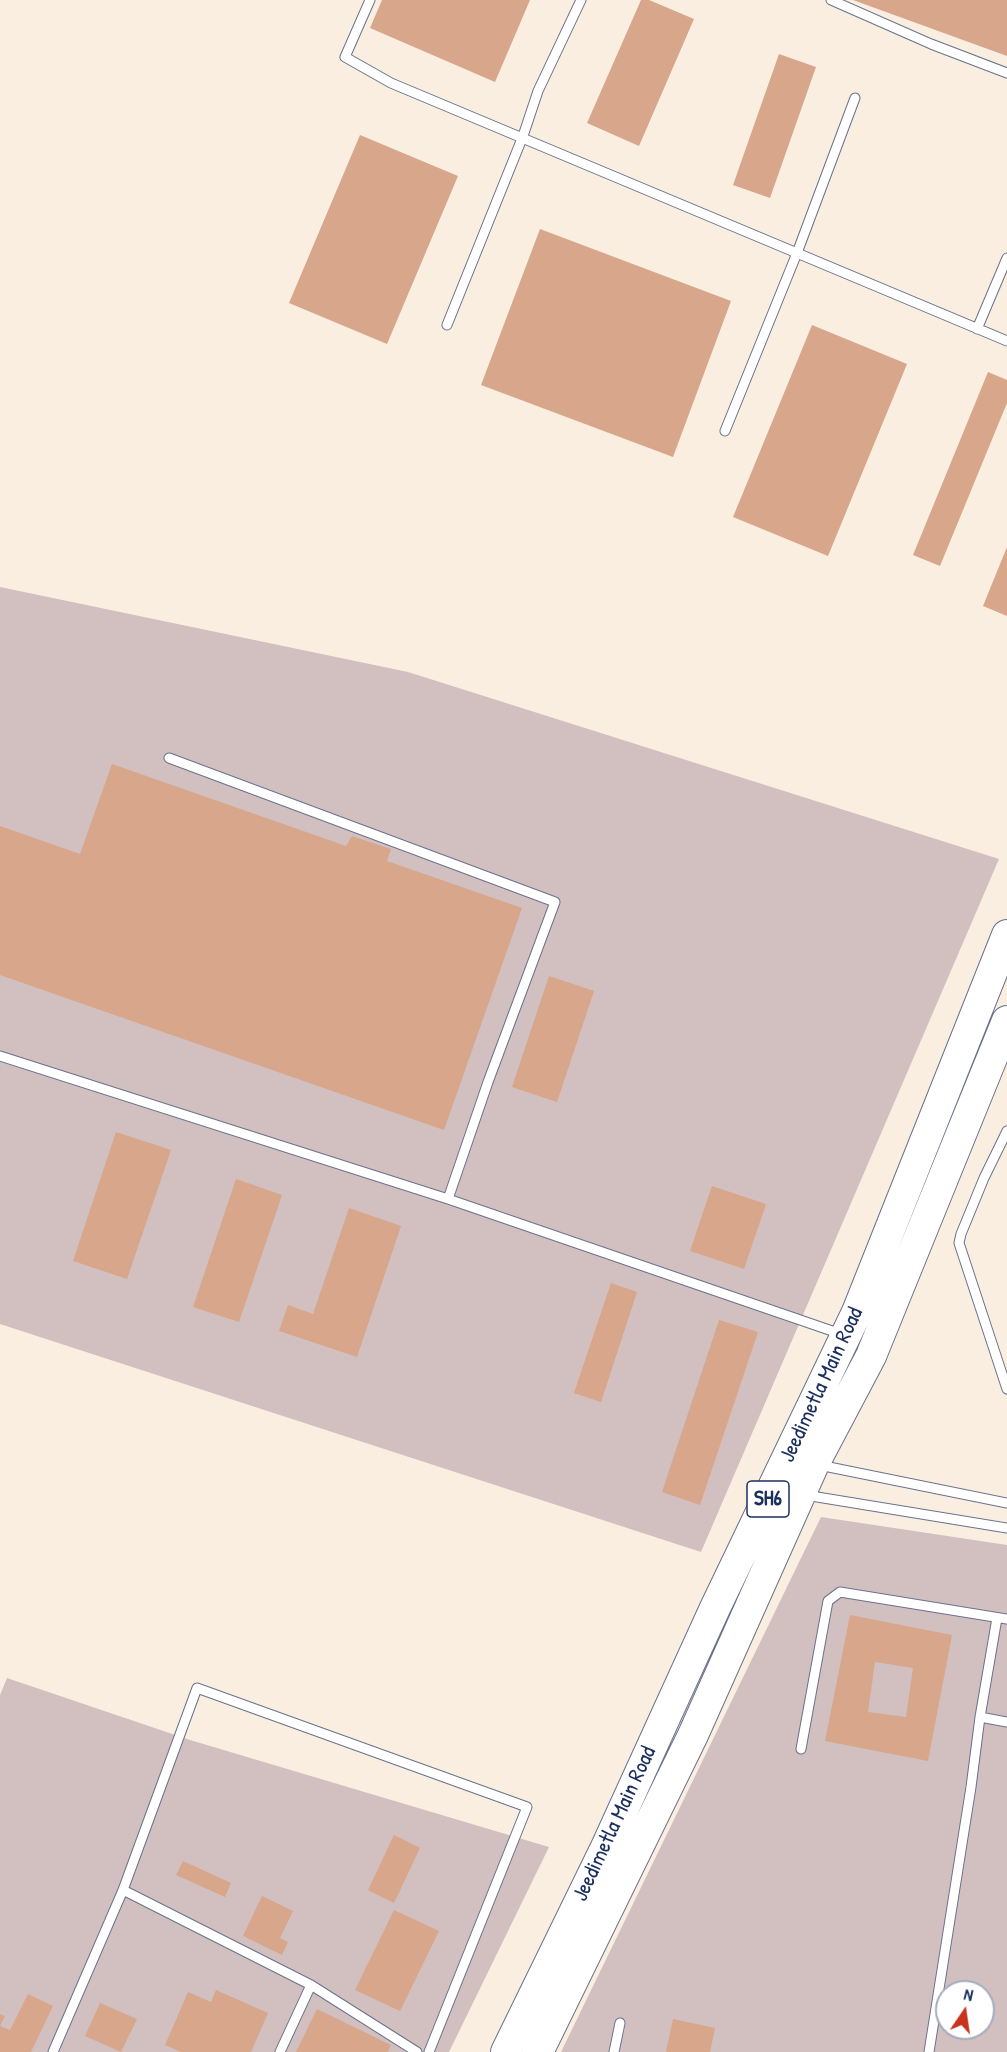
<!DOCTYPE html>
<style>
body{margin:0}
#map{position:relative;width:1007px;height:2052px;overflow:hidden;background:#f9eee0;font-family:"Patrick Hand",sans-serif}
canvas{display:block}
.north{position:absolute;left:935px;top:1980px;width:60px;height:60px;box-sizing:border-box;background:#fff;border:2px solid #a4acbf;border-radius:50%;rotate:13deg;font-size:16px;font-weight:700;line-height:24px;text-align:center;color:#1b2f5e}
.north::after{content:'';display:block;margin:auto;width:21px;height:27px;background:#c8321e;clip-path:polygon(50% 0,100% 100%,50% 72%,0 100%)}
</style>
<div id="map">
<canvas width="1007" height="2052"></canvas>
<div class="north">N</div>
</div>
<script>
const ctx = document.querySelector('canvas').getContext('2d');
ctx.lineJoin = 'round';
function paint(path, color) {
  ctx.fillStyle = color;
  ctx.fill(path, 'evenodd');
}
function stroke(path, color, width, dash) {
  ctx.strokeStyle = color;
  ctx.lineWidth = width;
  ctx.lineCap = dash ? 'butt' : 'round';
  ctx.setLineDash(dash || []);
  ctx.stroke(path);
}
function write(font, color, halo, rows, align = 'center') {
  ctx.font = font + ' "Patrick Hand",sans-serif';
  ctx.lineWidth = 4.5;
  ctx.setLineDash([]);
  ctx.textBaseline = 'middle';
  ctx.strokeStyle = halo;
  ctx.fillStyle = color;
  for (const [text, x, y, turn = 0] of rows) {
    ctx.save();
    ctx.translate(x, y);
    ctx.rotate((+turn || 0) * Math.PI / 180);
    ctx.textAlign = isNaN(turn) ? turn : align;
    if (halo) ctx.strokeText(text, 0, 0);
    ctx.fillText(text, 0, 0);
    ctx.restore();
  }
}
paint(new Path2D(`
 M0,587L408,672L999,859L701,1552L0,1324Z
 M821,1517L1007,1545V2052H561ZM947,1992H983V2028H947Z
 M7,1678L190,1740L549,1847L449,2052H0V1695Z`), '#d2bfc0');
paint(new Path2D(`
 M382,0H530L495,82L370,28Z
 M641,0H649L694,19L639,146L587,123Z
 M853,0H1007V56Z
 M779,54L816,67L770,198L733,185Z
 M360,135L458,176L387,344L289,303Z
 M540,229L731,301L673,457L481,385Z
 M812,325L907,364L828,556L733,517Z
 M988,372L1007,380V403L940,566L913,555Z
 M1007,547V616L983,606Z
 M112,764L346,846L352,836L391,849L387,861L522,908L444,1130L0,975V826L80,854Z
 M549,976L594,991L557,1102L512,1087Z
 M116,1132L171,1150L127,1279L73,1261Z
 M236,1179L282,1195L239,1322L193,1307Z
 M712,1186L766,1204L744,1269L690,1251Z
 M349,1208L401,1226L357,1357L279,1331L288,1305L313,1314Z
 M611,1283L637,1292L601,1402L574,1393Z
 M719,1320L758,1332L700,1505L662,1492Z
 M850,1615L952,1635L928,1761L825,1741ZM875,1662L913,1668L906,1717L868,1712Z
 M394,1835L420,1848L394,1903L368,1890Z
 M183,1861L231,1883L225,1897L176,1875Z
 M262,1896L293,1911L280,1938L288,1942L282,1955L243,1936Z
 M394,1910L439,1931L400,2011L355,1990Z
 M216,1990L268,2013L251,2052H181L165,2045L188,1992L211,2002Z
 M28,1994L53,2006L31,2052H0V2014L5,2016L0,2026L10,2030Z
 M100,2003L137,2019L121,2052L85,2036Z
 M317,2009L391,2045L388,2052H296Z
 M673,2019L715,2028L710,2052H666Z`), '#d7a68b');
const lane = new Path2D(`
 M370,0L345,57L391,83L1007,341
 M831,0L931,44L1007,73
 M447,325L523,136L538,91L581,0
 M977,329L1007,258
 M725,431L797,253L855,98
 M169,758L555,902L488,1082L448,1199
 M0,1056L448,1199L841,1334
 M1007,1131L984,1178L961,1234L959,1243L1007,1389
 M819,1465L1007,1503
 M805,1495L1007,1528
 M980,1717L997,1618
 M801,1749L828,1601L840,1592L1007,1619
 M123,1890L311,1985L417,2052
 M53,2052L123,1890L197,1688L527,1807L429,2052
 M280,2052L311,1985
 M614,2052L620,2023
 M929,2052L971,1787L980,1717L1007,1722`);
const primary = new Path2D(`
 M506,2052L607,1845L715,1608L857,1312L1007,935
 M538,2052L693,1735L814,1464L871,1356L1007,1021`);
stroke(lane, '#69728c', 11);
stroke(primary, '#69728c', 32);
stroke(lane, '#fff', 9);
stroke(primary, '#fff', 30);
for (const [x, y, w] of [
 [768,1499,42]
]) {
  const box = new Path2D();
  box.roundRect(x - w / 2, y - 18, w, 36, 4.5);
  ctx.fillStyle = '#fff';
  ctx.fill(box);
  stroke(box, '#1b2f5e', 1.5);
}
write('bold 21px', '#1b2f5e', null, [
 ["SH6",768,1499]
]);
write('22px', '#1b2f5e', '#fff', [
 ["Jeedimetla Main Road",822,1385,-65],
 ["Jeedimetla Main Road",615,1824,-65]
]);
</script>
